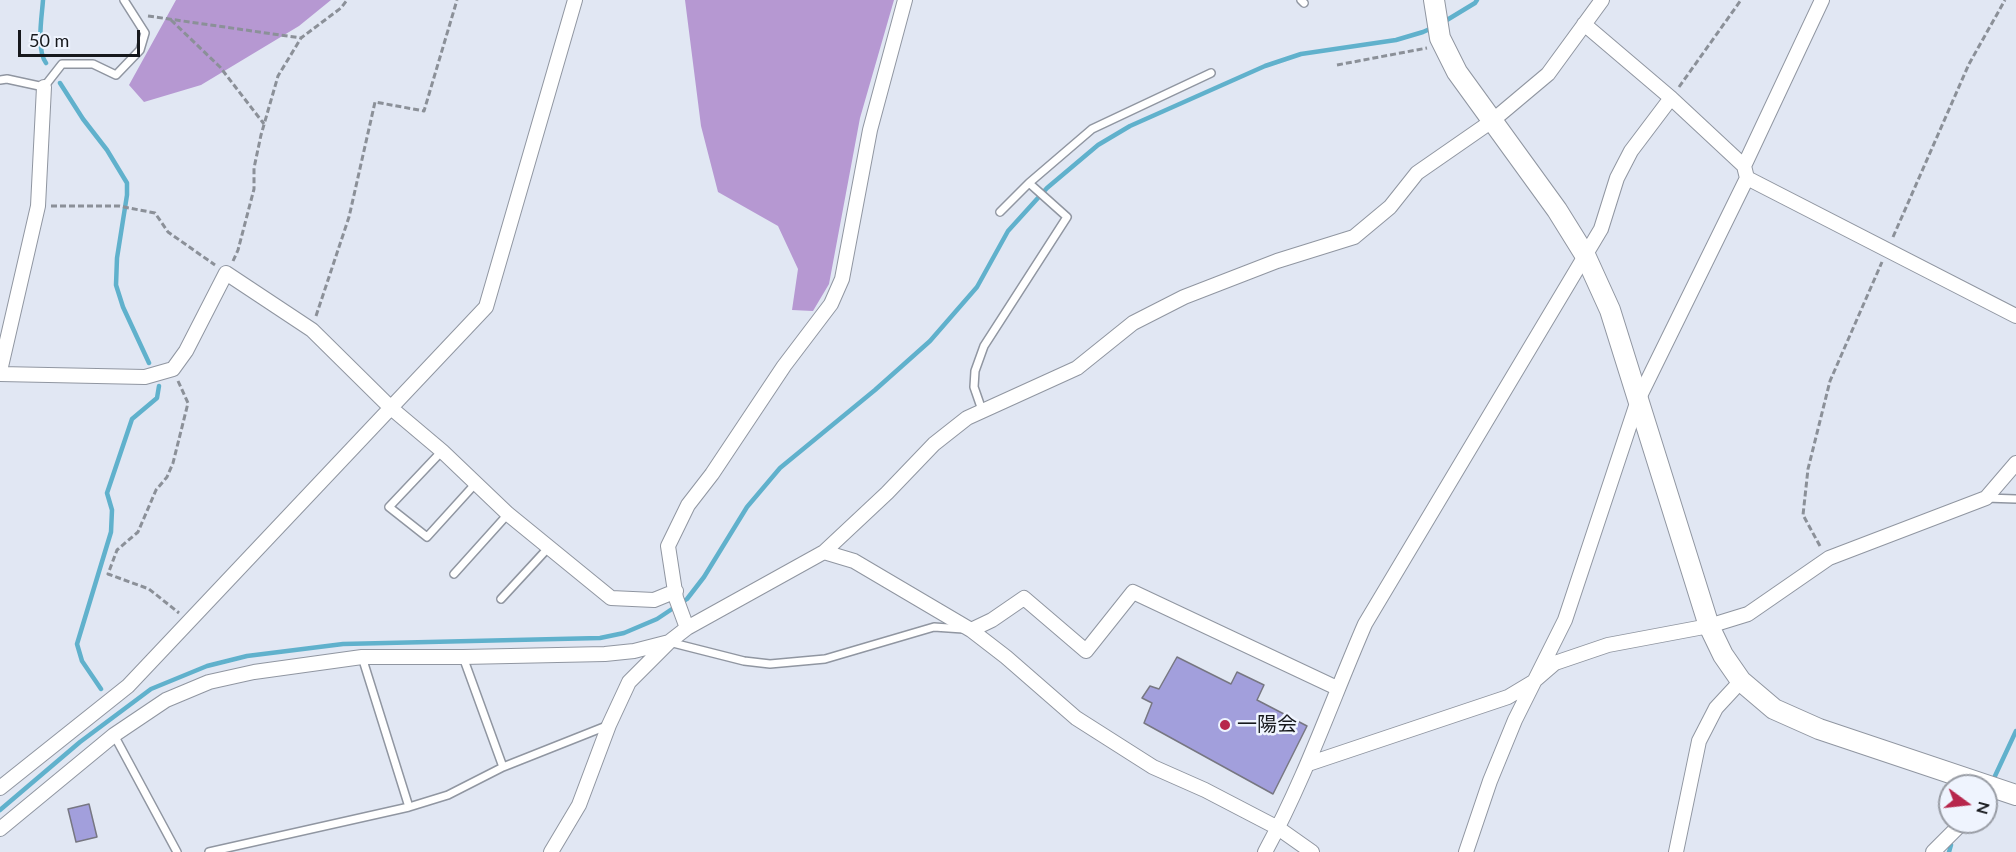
<!DOCTYPE html>
<meta charset="utf-8">
<style>
body{margin:0}
#map{position:relative;width:2016px;height:852px;overflow:hidden;background:#e1e7f3;font-family:Lato,sans-serif}
canvas{display:block}
.north{position:absolute;left:1938px;top:774px;width:60px;height:60px;box-sizing:border-box;background:#eff4fe;border:2px solid #989ca4;border-radius:50%;rotate:105deg;font-size:16px;font-weight:700;line-height:24px;text-align:center;color:#16181c}
.north::after{content:'';display:block;margin:auto;width:21px;height:27px;background:#b7264c;clip-path:polygon(50% 0,100% 100%,50% 72%,0 100%)}
.scale{position:absolute;left:18px;top:30px;width:122px;height:27px;box-sizing:border-box;border:3px solid #16181c;border-top:0;padding-left:8px;font-size:18px;line-height:21px;white-space:nowrap;color:#16181c;-webkit-text-stroke:4px #eff4fe;paint-order:stroke}
</style>
<div id="map">
<canvas width="2016" height="852"></canvas>
<div class="north">N</div>
<div class="scale">50 m</div>
</div>
<script>
const ctx = document.querySelector('canvas').getContext('2d');
ctx.lineJoin = 'round';
function paint(path, color) {
  ctx.fillStyle = color;
  ctx.fill(path, 'evenodd');
}
function stroke(path, color, width, dash) {
  ctx.strokeStyle = color;
  ctx.lineWidth = width;
  ctx.lineCap = dash ? 'butt' : 'round';
  ctx.setLineDash(dash || []);
  ctx.stroke(path);
}
function write(font, color, halo, rows, align = 'center') {
  ctx.font = font + ' Lato,"Noto Sans JP",sans-serif';
  ctx.lineWidth = 5;
  ctx.setLineDash([]);
  ctx.textBaseline = 'middle';
  ctx.strokeStyle = halo;
  ctx.fillStyle = color;
  for (const [text, x, y, turn = 0] of rows) {
    ctx.save();
    ctx.translate(x, y);
    ctx.rotate((+turn || 0) * Math.PI / 180);
    ctx.textAlign = isNaN(turn) ? turn : align;
    if (halo) ctx.strokeText(text, 0, 0);
    ctx.fillText(text, 0, 0);
    ctx.restore();
  }
}
paint(new Path2D(`
 M176,0H331L299,26L201,85L144,102L129,85Z
 M685,0H894L860,118L829,284L813,311L792,310L798,269L778,226L718,192L701,126Z`), '#b698d2');
stroke(new Path2D(`
 M43,0C42,16 36,49 46,63
 M1442,23L1475,3L1477,0
 M60,83L83,119L107,150L127,183V195L117,258L116,285L123,307L149,363
 M101,689L82,661L77,644L111,532L112,510L107,493L132,419L157,398L159,386
 M1995,776L2016,731
 M0,810L80,742L151,689L207,666L247,656L343,644L600,638L624,633L657,619L687,599L704,577L747,507L780,468L875,390L930,341L977,287L1008,231L1047,188L1098,145L1130,126L1265,66L1301,54L1396,40L1423,32L1432,28
 M1949,852L1951,845`), '#60b1cc', 4.5);
const building = new Path2D(`
 M1177,657L1231,684L1237,672L1264,685L1257,700L1307,726L1273,794L1144,723L1152,703L1142,698L1150,686L1159,689Z
 M89,804L97,837L76,842L68,809Z`);
paint(building, '#a29fdc');
stroke(building, '#777782', 1.5);
const lane = new Path2D(`
 M1301,0L1304,3
 M0,80L7,79L44,87L62,64H93L116,75L140,50L145,33L124,0
 M1000,212L1029,183L1092,129L1211,73
 M982,410L974,387L975,371L984,346L1067,217L1029,183
 M442,451L389,507L427,537L476,483
 M1986,498L2016,499
 M454,574L508,514
 M501,599L549,547
 M669,642L744,661L770,664L825,659L934,627L963,629
 M362,657L409,807
 M463,657L503,767
 M114,735L177,852
 M209,852L409,807L448,795L503,767L609,725`);
const street = new Path2D(`
 M1744,166L1822,0
 M1747,178L2016,316
 M0,371L38,206L44,87
 M0,374L145,377L173,369L186,351L226,273L312,330L391,408L442,451L508,514L611,598L654,600L676,591
 M824,552L854,561L971,630L1006,657L1076,718L1153,767L1205,790L1278,828L1312,852
 M687,628L676,598L668,546L688,505L712,474L784,366L831,304L842,279L870,130L905,0
 M971,630L992,620L1024,598L1086,651L1133,592L1337,688
 M1308,764L1508,697L1533,682L1555,663L1608,645L1709,626L1748,614L1829,558L1986,498L2016,463
 M0,788L128,686L486,307L575,0
 M0,829L114,735L166,700L209,682L254,672L362,657H463L605,654L634,651L669,642
 M551,852L579,805L609,725L629,682L669,642L687,628L824,552L887,493L934,444L967,418L1077,368L1133,323L1184,297L1277,261L1354,237L1390,207L1417,173L1492,121L1548,74L1602,0
 M1265,852C1305,779 1332,700 1365,624L1601,229L1617,178L1631,151L1671,98
 M1466,852L1490,781L1515,720L1565,620L1638,400L1747,178L1744,166L1671,98L1584,24
 M1676,852L1699,741L1716,708L1741,681
 M1933,852L1963,822`);
const secondary = new Path2D(`
 M1434,0L1440,38L1457,72L1557,210L1585,255L1610,310L1709,626L1723,655L1741,681L1774,709L1819,729L2016,795`);
stroke(lane, '#9096a1', 10);
stroke(street, '#9096a1', 16);
stroke(secondary, '#9096a1', 22);
stroke(new Path2D(`
 M148,16L301,38
 M171,20L220,67L264,124
 M1337,65L1427,48
 M1679,87L1741,0
 M51,206H119L155,213L168,232L215,265
 M1893,237L1969,64L2005,0
 M233,261L238,250L254,189V168L261,135L278,76L301,38L341,8L347,0
 M316,316L349,217L375,102L424,111L457,0
 M178,381L188,403L173,463L167,477L156,490L138,532L117,550L108,574L149,589L179,613
 M1820,546L1803,515L1808,469L1830,381L1882,262`), '#8b9098', 3, [6, 3]);
stroke(lane, '#fff', 7);
stroke(street, '#fff', 14);
stroke(secondary, '#fff', 20);
for (const [x, y, r, color] of [
 [1225,725,6,"#b7264c"]
]) {
  const dot = new Path2D();
  dot.arc(x, y, r, 0, 2 * Math.PI);
  ctx.fillStyle = color;
  ctx.fill(dot);
  stroke(dot, '#eff4fe', 2);
}
write('20px', '#16181c', '#eff4fe', [
 ["一陽会",1237,725]
], 'left');
</script>
